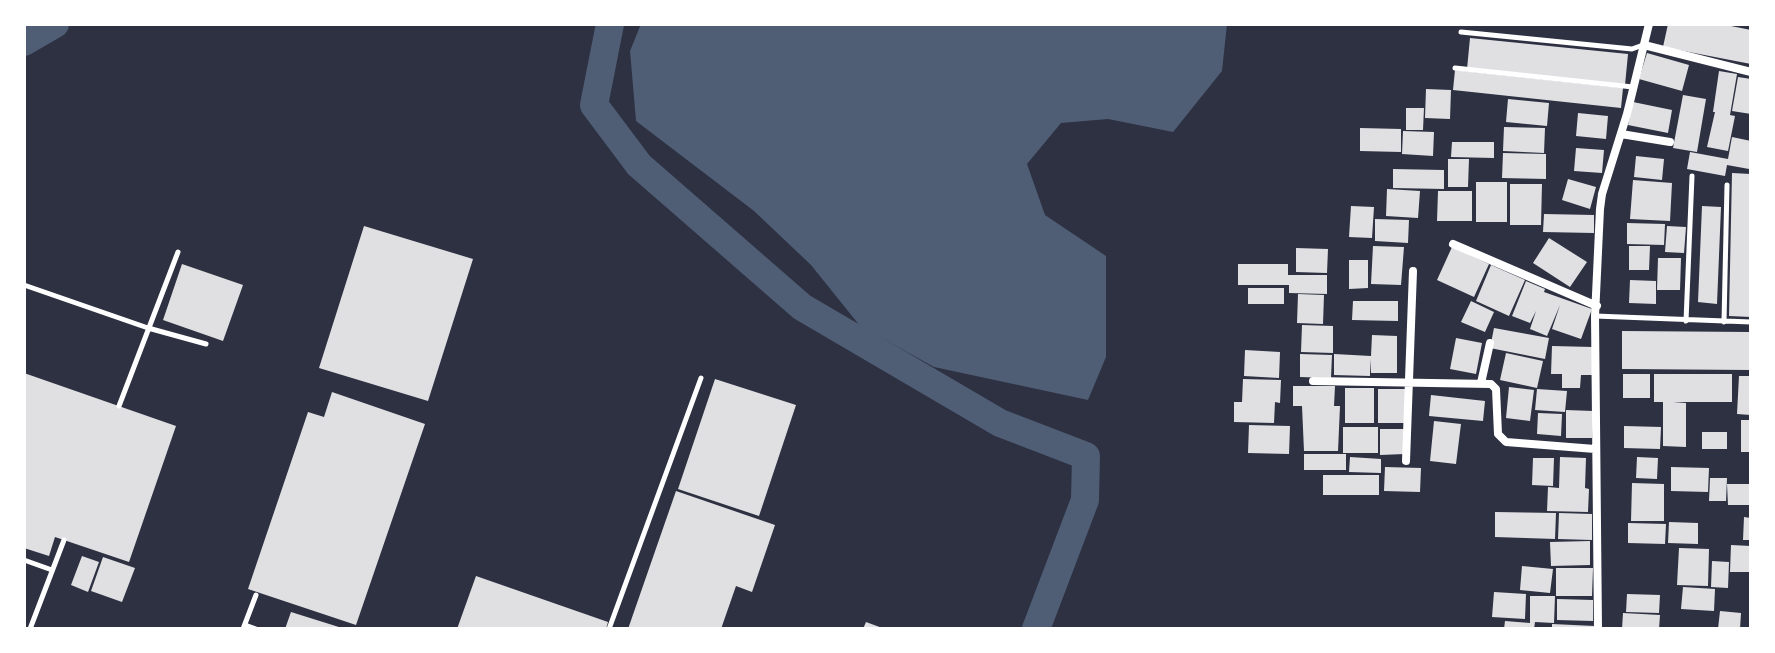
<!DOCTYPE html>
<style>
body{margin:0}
#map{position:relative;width:1775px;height:653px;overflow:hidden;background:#2d3142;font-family:"Fira Sans",sans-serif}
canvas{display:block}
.frame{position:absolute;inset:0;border:26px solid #fff;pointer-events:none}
</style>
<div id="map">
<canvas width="1775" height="653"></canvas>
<div class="frame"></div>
</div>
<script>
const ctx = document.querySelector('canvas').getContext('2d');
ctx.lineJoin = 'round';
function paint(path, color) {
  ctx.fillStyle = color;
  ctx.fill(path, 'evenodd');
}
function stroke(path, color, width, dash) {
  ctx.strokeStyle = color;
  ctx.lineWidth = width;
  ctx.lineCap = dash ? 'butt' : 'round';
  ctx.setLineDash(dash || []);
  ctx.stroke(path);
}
paint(new Path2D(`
 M641,24H1227L1222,71L1173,132L1108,119L1061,123L1027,164L1045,215L1106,256V357L1088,400L934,367L860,326L811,265L754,211L636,121L630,51Z`), '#4f5d75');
stroke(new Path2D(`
 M610,24L594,105L639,165L802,307L1000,423L1086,456L1085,500L1036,629
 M24,42L55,24`), '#4f5d75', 28);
paint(new Path2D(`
 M1668,24H1721L1751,30V64L1663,47Z
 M1470,38L1628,54L1625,85L1467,69Z
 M1647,53L1689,65L1682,91L1639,79Z
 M1455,70L1623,88L1621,108L1453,90Z
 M1719,71L1737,74L1730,115L1735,116L1728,151L1707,147L1715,112H1713Z
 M1738,77L1751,79V114L1732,111Z
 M1426,89L1451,90L1450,119L1425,118Z
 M1683,95L1706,99L1697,152L1673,148Z
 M1508,99L1549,103L1547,126L1506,122Z
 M1633,102L1672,110L1668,133L1628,125Z
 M1406,108H1424L1423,130H1406Z
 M1578,113L1608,116L1606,139L1576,136Z
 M1504,127L1545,128L1544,153L1503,151Z
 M1360,128L1401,129V152L1360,151Z
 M1403,131L1434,132L1433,156L1402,154Z
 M1732,137L1751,141L1749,169L1727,165L1725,176L1687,169L1690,152L1728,159Z
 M1452,142H1494V158L1451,157Z
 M1576,148L1604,150L1602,173L1574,171Z
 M1503,153L1546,154V179L1502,178Z
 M1636,156L1664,159L1662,180L1634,177Z
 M1448,159H1469L1468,187H1448Z
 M1393,169L1444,170V189L1393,188Z
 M1732,173L1751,174V317L1729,316Z
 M1568,179L1596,187L1590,209L1562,200Z
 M1633,180L1672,183L1670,221L1630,219Z
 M1476,182H1507V222H1476Z
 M1510,184H1542L1541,225H1510Z
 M1387,189L1420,191L1418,218L1386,216Z
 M1438,191H1472V221H1437Z
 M1351,206L1374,207L1372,238L1349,237Z
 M1702,206L1721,207L1717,304L1698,302Z
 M1544,214L1594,215V233L1543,232Z
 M1375,219L1409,220L1408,243L1375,241Z
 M1627,223L1665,224L1664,245L1627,244Z
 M364,226L473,259L428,401L319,368Z
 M1667,226L1686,227L1684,253L1665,252Z
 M1549,238L1587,262L1570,287L1533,263Z
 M1373,246L1404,247L1401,285L1371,284Z
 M1629,246H1650L1649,270H1629Z
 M1452,247L1489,264L1474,297L1437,280Z
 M1296,248L1328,249L1327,273L1296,272Z
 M1658,258H1681L1680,290H1657Z
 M1349,260H1368V288L1349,289Z
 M182,264L243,285L223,341L163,320Z
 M1238,264H1288V275H1327V294L1289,293V285H1238Z
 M1491,265L1525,280L1509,316L1476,301Z
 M1630,280L1656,281V304L1629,303Z
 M1526,281L1545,289L1544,292L1592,309L1581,339L1552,329L1560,305L1547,336L1530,329L1536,311L1530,323L1512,316Z
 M1248,288H1284V304H1248Z
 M1298,294L1324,295L1323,324L1297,323Z
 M1353,301H1398V321L1352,320Z
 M1471,301L1494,312L1485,332L1461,322Z
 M1302,325L1333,326V353L1301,352Z
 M1494,328L1549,338L1545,359L1490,348Z
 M1622,331L1751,332V370L1622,369Z
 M1372,335L1397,336V373H1371L1370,359V376L1334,375V354L1371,356Z
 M1456,338L1482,343L1476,374L1450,369Z
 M1552,346L1593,347L1592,375H1581L1580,388H1562V374H1551Z
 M1245,350L1280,352L1279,378L1244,376Z
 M1506,353L1543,361L1537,388L1500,380Z
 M1300,354L1332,355L1331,378L1300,377Z
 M24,373L176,426L129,562L55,537L49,556L24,548Z
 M1623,374H1650V398H1623Z
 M1654,374H1732V402H1673L1686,403V447L1663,446V402H1654Z
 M1739,376H1751V415L1737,414Z
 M715,379L796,405L759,516L678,489Z
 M1243,379L1281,380L1280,403L1275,402L1274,423L1234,422V402H1242Z
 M1293,386H1335L1334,406H1340L1338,451H1304L1302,406H1293Z
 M1509,387L1534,390L1530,421L1506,418Z
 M1345,388H1374V423H1345Z
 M1378,389H1406V423H1378Z
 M1537,389L1567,391L1565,412L1535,410Z
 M332,392L425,424L356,625L248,589L308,412L324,417Z
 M1431,395L1485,401L1483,421L1429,416Z
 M1566,410L1593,411L1592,438H1566Z
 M1538,413L1562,414L1561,436L1537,434Z
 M1741,420H1751V452H1741Z
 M1434,421L1461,424L1456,464L1430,461Z
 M1249,425L1290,426L1289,454L1248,453Z
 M1624,426L1661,427L1660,449L1624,448Z
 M1343,427H1378V453H1343Z
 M1380,429H1404L1405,454L1380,455Z
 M1702,432H1727V449H1702Z
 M1304,454H1346V470H1304Z
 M1350,457L1381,459V473L1349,472Z
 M1560,457L1586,458L1585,488L1589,489L1588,512L1547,511L1548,487L1559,488Z
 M1637,457L1658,458L1657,479L1636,478Z
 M1533,458H1554L1553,486L1532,485Z
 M1385,467L1421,468L1420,492L1384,491Z
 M1671,467L1709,468L1708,492L1671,491Z
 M1323,475H1379V495H1323Z
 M1710,478H1727L1726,501H1709Z
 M1632,483L1664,484V521H1631Z
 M1727,484H1751V505H1728Z
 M676,491L775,525L752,592L736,586L721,629H628Z
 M1495,512L1556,513L1555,539L1495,537Z
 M1559,513L1592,514V540L1558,539Z
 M1744,517L1751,518V540H1743Z
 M1669,522L1698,523V544L1668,543Z
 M1628,523L1666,524L1665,544L1628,543Z
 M1590,541V565L1551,566L1550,542Z
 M1731,545L1751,546V572H1730Z
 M1679,548L1709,549L1708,586L1677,585Z
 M82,556L99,562L88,592L71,585Z
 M103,557L135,568L122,602L91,591Z
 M1712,561L1729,562L1728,588L1711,587Z
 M1522,566L1553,569L1550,593L1520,590Z
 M1556,568H1593L1592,596H1556Z
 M476,576L608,622L606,629H457Z
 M1683,587L1715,589L1714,611L1681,609Z
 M1494,592L1526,594L1525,619L1492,617Z
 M1627,594L1660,595L1659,613L1626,612Z
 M1530,596H1555L1554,623L1535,622L1534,629H1504L1505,621L1530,623Z
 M1557,599L1593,600V621L1557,620Z
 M1720,611L1741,613L1740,629H1718Z
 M291,612L342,628V629H285Z
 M1623,613L1660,615L1659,629H1622Z
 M866,622L885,629H863Z
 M1552,624L1595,626V629H1552Z`), '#e0e0e3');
stroke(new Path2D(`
 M1461,32L1632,49L1643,45
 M1455,68L1633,87
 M24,285L148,328L206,344
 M1595,316L1751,322
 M1686,321L1692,176
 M1724,322L1727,185
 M119,406L178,252
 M24,560L52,570
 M245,625L256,629
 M30,629L64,540
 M243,629L256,595
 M609,629L701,378`), '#fff', 5);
stroke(new Path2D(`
 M1644,45L1751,72
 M1621,134L1670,142
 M1453,244L1597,306
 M1313,381L1491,384L1496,389L1498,434L1506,442L1595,449
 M1481,383L1490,343
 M1406,461L1413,271
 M1598,629L1595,316L1600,209L1602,194L1627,114L1649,24`), '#fff', 8);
</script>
